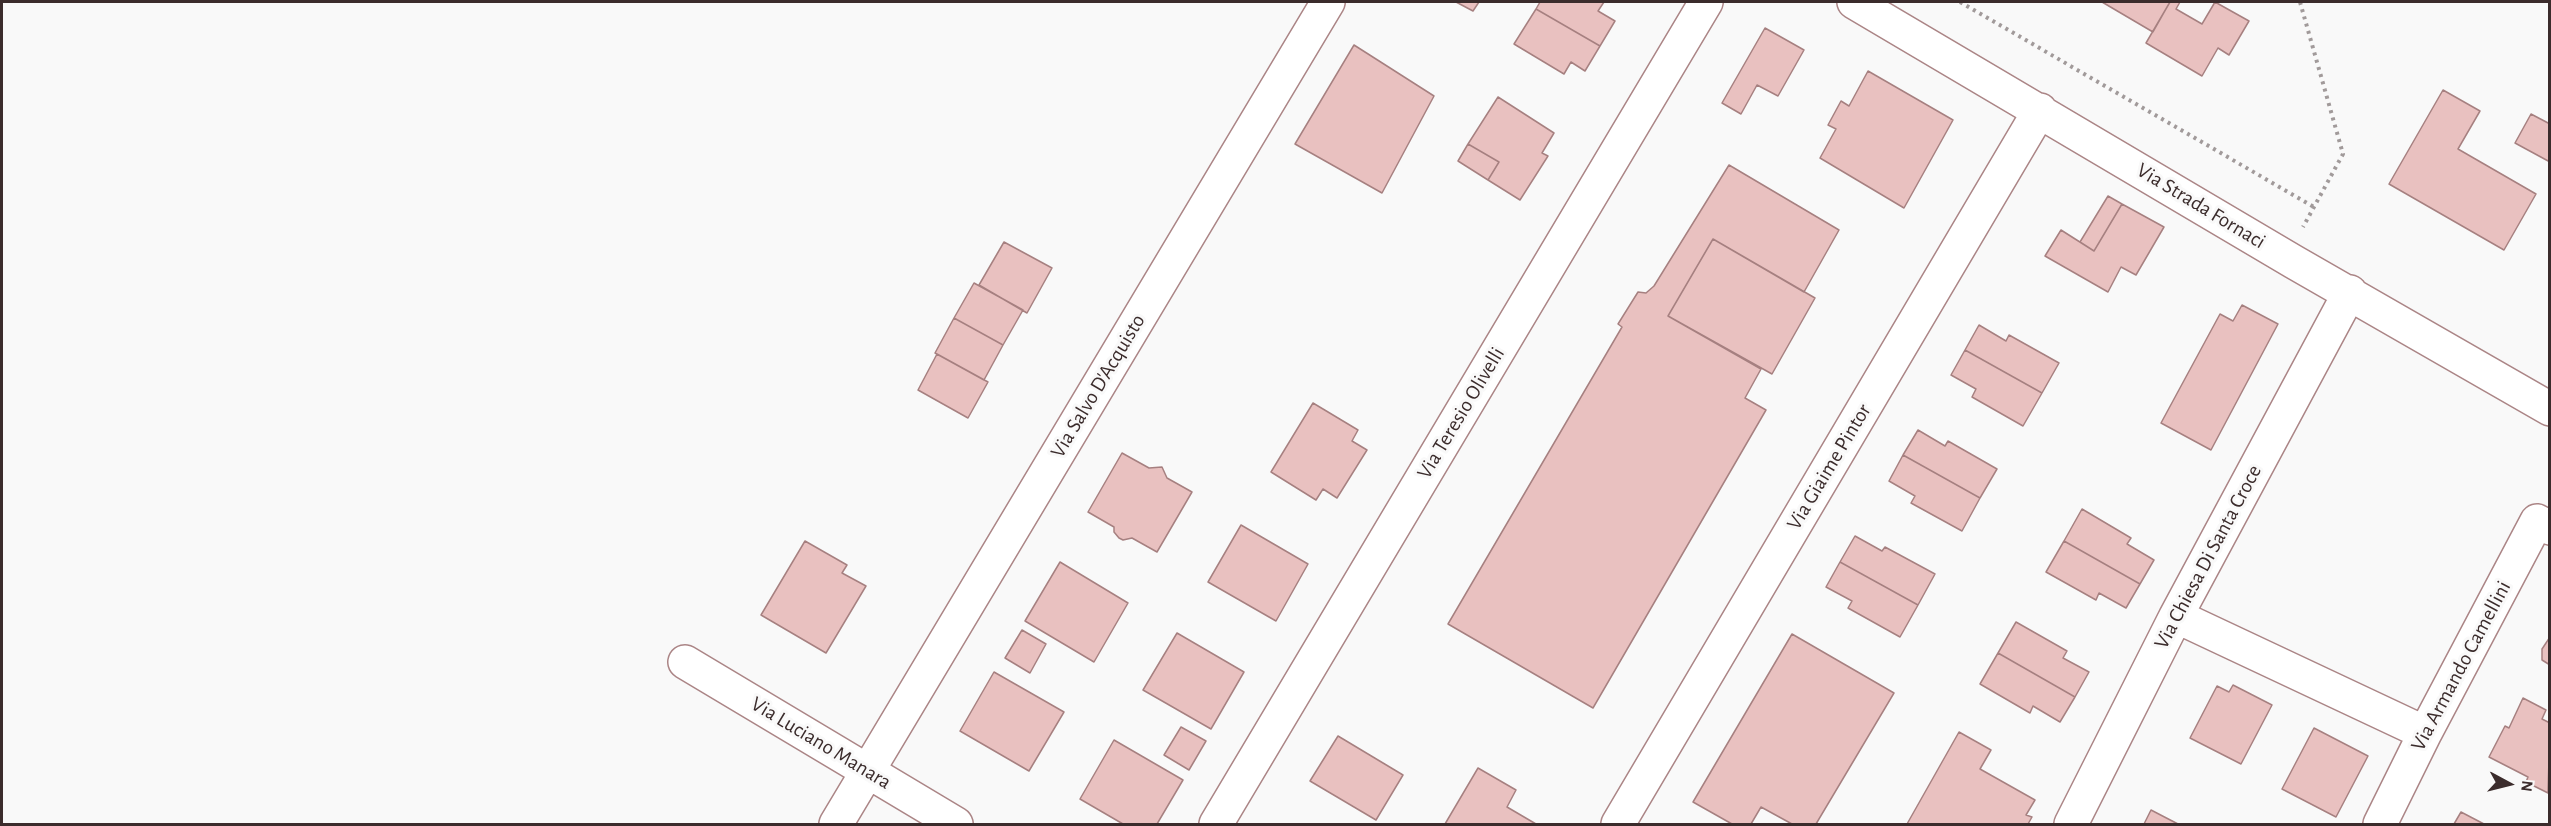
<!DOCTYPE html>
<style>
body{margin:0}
#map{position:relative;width:2551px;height:826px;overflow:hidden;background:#f9f9f9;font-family:"Alegreya Sans",sans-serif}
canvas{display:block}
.frame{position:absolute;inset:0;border:3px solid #3b2c2c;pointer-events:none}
.north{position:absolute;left:2479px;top:754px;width:60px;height:60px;-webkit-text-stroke:4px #f9f9f9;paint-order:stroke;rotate:97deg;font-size:16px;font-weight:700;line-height:24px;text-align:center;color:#3b2c2c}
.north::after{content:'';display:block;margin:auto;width:21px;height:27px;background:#3b2c2c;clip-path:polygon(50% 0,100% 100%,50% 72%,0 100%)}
</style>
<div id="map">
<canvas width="2551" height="826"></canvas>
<div class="frame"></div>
<div class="north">N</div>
</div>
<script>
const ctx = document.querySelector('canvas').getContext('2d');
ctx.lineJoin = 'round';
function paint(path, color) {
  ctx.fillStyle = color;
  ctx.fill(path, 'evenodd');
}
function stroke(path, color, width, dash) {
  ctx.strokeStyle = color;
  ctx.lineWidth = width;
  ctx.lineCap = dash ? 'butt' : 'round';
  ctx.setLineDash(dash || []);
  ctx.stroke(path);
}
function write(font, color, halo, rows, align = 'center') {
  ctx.font = font + ' "Alegreya Sans",sans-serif';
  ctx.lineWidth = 6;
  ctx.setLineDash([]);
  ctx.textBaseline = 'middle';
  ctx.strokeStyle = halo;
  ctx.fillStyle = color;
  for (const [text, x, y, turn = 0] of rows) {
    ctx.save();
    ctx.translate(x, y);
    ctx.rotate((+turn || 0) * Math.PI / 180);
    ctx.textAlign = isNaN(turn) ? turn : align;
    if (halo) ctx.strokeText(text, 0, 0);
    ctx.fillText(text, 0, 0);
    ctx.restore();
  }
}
const building = new Path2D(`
 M1456,2H1479L1473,11Z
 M1540,2H1604L1598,11L1615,21L1600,46L1536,9Z
 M2102,2H2170L2153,32Z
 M2170,2H2180L2176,9L2202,24L2215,2L2249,21L2229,55L2218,48L2202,76L2146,43Z
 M1536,9L1600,46L1585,71L1571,62L1564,74L1514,44Z
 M1765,28L1804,50L1778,96L1757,85L1741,114L1722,103Z
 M1354,45L1434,96L1382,193L1295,144Z
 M1868,71L1953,120L1904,208L1820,158L1836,129L1828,125L1841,101L1849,106Z
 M2443,90L2480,111L2458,149L2536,194L2504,250L2389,184Z
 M1498,97L1554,133L1542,153L1548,156L1520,200L1488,180L1499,162L1468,144Z
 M2531,114L2550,124V162L2515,143Z
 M1468,144L1499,162L1488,180L1458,161Z
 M1729,165L1839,230L1804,292L1713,239L1668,316L1761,369L1745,398L1766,410L1593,708L1448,624L1622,327L1618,324L1638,292L1646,293L1654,286Z
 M2108,196L2122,204L2094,251L2080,242Z
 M2122,204L2164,227L2136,275L2121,267L2108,292L2045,256L2061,230L2094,251Z
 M1713,239L1815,298L1772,374L1668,316Z
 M1004,242L1052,268L1027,313L979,285Z
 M974,283L1023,310L1003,345L954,318Z
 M2242,305L2278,324L2211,450L2161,423L2220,314L2233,321Z
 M954,318L1003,345L984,380L935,353Z
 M1979,325L2006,341L2009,335L2059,363L2042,393L1965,350Z
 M1965,350L2042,393L2023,426L1972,397L1976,389L1951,375Z
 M937,354L988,382L968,418L918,390Z
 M1313,403L1358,430L1352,441L1367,450L1337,498L1323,489L1316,500L1271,472Z
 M1918,430L1945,446L1948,441L1997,469L1980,498L1903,455Z
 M1122,453L1149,468L1162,467L1167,478L1192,492L1157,552L1132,538L1123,540L1119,538L1114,532V527L1088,512Z
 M1903,455L1980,498L1962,531L1911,503L1915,496L1889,481Z
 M2082,509L2131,538L2127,544L2154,560L2140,584L2064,541Z
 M1241,525L1308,564L1276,621L1208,582Z
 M1855,536L1882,551L1885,547L1935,574L1918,605L1840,562Z
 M805,541L847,565L842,573L866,586L826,653L761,615Z
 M2064,541L2140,584L2126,608L2099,593L2096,600L2046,572Z
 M1060,562L1128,603L1094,662L1025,621Z
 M1840,562L1918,605L1900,637L1848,608L1852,601L1826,587Z
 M2016,622L2067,651L2063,658L2089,672L2075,697L1998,653Z
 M1022,630L1046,644L1030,673L1005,658Z
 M1177,633L1244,672L1211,729L1143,690Z
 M1792,634L1894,693L1816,824H1792L1761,807L1751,824H1732L1693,802Z
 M2550,637V665L2542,660V649Z
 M1998,653L2075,697L2060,722L2033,706L2030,713L1980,684Z
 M994,672L1064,712L1029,771L960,731Z
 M2233,685L2272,705L2241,764L2190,738L2217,686L2229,692Z
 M2523,698L2546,710L2542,719L2550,723L2548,793L2526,782L2528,777L2489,757L2505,726L2509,728Z
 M1181,727L1206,741L1189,770L1164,755Z
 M2314,728L2368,756L2336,817L2282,789Z
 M1959,732L1991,750L1980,769L2035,800L2026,815L2032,817L2028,824H1907Z
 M1338,736L1403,775L1376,820L1310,781Z
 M1114,740L1183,780L1157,824H1123L1080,799Z
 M1478,768L1516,790L1507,807L1536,824H1445Z
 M2151,810L2178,824H2144Z
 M2461,812L2484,824H2454Z`);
paint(building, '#e9c1c0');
stroke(building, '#a68080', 1.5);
const minor = new Path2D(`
 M1854,2L2294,262L2550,409
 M2176,616L2425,733
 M685,662L956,824
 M836,824L1328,2
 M1216,824L1706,2
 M1618,824L2040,110
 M2071,824L2176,616L2350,292
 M2380,824L2425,733L2537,521L2550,528`);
stroke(minor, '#ab8586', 36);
stroke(new Path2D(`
 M1960,2L2314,207
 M2300,2L2343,154L2303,227`), '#a19a9a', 4, [3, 4.5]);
stroke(minor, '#fff', 33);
write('21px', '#3b2c2c', '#f9f9f9', [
 ["Via Strada Fornaci",2201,206,31],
 ["Via Salvo D'Acquisto",1098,386,-59],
 ["Via Teresio Olivelli",1461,413,-59],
 ["Via Giaime Pintor",1829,467,-59],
 ["Via Chiesa Di Santa Croce",2208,557,-62],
 ["Via Armando Camellini",2461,666,-62],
 ["Via Luciano Manara",821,743,31]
]);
</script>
